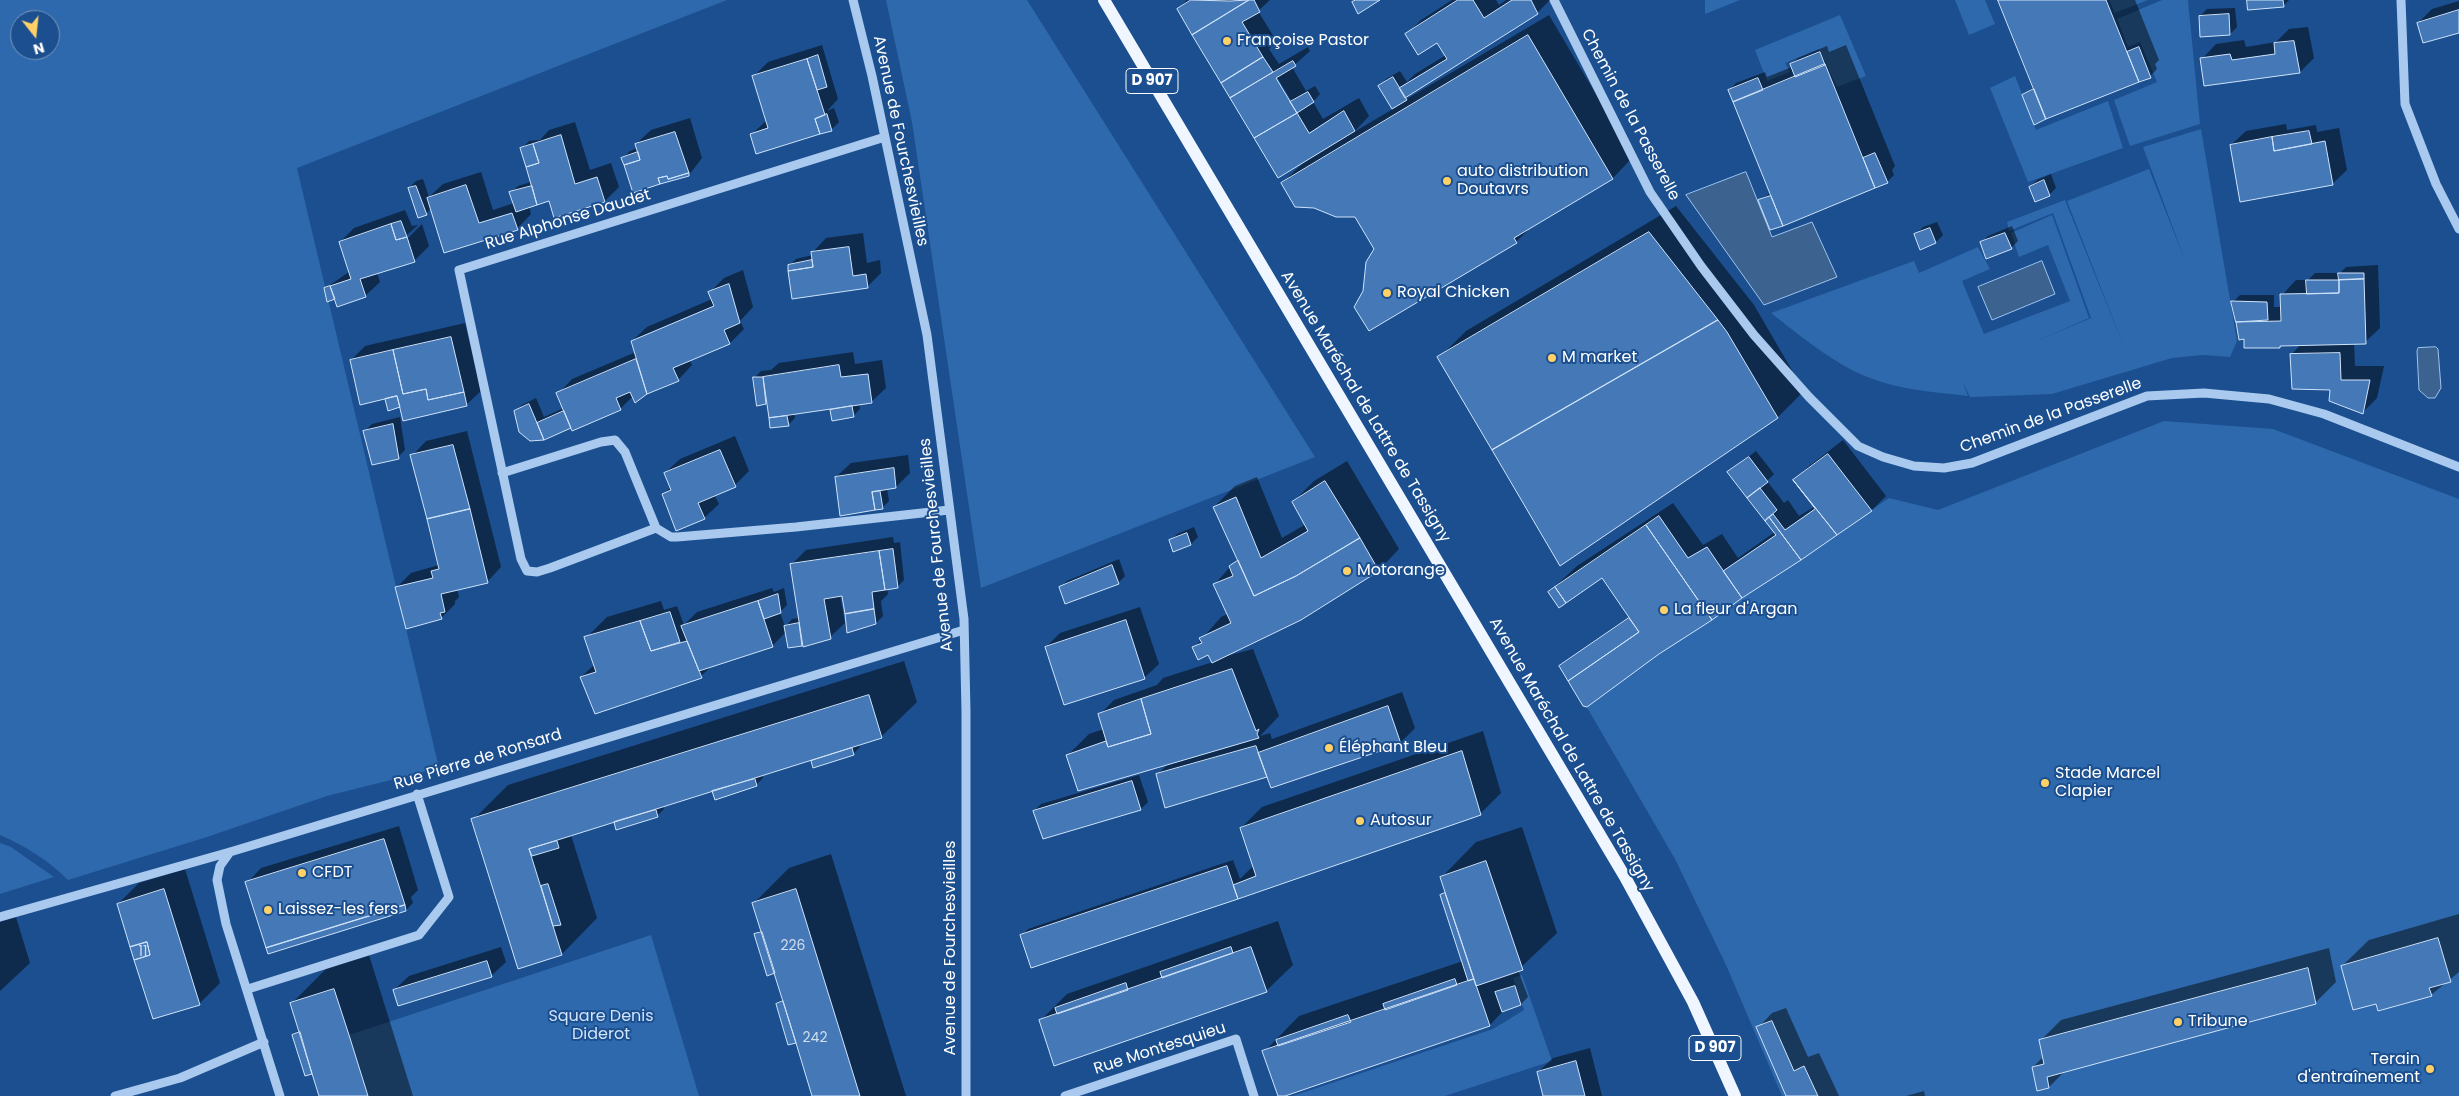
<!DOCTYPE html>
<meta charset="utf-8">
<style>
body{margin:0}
#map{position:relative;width:2459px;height:1096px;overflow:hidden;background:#1b4f8f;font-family:Poppins,sans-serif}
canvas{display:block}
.north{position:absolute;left:10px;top:10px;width:50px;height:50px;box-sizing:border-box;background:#1b4f8f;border:1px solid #7695bc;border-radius:50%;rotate:164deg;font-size:14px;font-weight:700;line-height:20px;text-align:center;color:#fff}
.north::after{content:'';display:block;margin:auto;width:18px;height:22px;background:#ffd166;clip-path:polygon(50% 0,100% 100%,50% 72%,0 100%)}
</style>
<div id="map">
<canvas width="2459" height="1096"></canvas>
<div class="north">N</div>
</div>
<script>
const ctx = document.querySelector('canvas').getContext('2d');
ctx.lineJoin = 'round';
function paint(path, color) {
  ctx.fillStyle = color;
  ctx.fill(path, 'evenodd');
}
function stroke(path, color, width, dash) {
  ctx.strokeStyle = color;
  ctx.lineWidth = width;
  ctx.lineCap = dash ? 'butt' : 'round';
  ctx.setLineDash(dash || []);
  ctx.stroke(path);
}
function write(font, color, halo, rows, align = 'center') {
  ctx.font = font + ' Poppins,sans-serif';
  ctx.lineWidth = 4;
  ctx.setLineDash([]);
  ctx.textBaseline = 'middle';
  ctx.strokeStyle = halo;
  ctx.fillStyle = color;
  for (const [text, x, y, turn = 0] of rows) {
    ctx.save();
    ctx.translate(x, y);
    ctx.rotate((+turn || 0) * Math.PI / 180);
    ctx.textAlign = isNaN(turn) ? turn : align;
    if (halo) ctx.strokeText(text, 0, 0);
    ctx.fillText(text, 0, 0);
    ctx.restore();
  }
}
paint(new Path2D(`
 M0,0H727L297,168L439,768L327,796L207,837L68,880C48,860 25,846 0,835ZM20,20H50V50H20Z
 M886,0H1027L1315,457L981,588L912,122Z
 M1705,0H1740L1705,14Z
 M1955,0H1985L1995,24L1969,35Z
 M2109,0H2148L2115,13Z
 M2162,0H2188L2200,124L2130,146L2114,100L2157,82L2140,42L2128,47L2117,19Z
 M1840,15L1866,76L1837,87L1819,49L1785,63L1790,72L1767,81L1755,50Z
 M2015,76L2036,130L2108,101L2123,148L2028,182L1990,88Z
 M2201,129L2237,341L2230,357L2203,355L2172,358L2052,394L1974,397H1970L1962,381L1968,396C1935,392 1900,390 1870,378C1837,366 1799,335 1771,313L1914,261L1919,273L1978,247L1990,269L1962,281L1984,334L2070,301L2048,245L2019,257L2011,233L2052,215L2089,318L2030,344L2091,318L2053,213L2009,231L2007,222L2065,200L2126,352L2067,201L2149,169L2186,263L2143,147Z
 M2164,421L2273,429L2459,499V1096H1782L1726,965L1675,859L1585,704L1889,498L1938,510Z
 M0,843L11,847L54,877L0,894Z
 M651,935L699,1096H368L349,1035Z
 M1522,975L1552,1061L1445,1096H1293L1493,1029L1524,1010L1513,978Z`), '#2e69ad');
const water = new Path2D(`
 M1746,172L1772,237L1812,222L1837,277L1764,305L1686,195Z
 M2042,261L2055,294L1992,320L1978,287Z
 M2436,347L2438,349L2441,388L2435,398H2428L2419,390L2417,351L2418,348Z`);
paint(water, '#3c6290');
stroke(water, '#9cc4f0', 1);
paint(new Path2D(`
 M1187,0H1270L1258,11L1277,42L1269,49L1279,64L1308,47L1310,51L1292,67L1306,91L1315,86L1320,94L1313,102L1323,119L1359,98L1369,116L1354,132L1393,109L1380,86L1386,79L1400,71L1407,82L1415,74L1446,55L1437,41L1407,34L1421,20L1452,0H1496L1499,5L1506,0H1550L1537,13L1413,92L1405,100L1549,15L1633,157L1613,178L1531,227L1516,242L1365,292L1375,249L1356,216L1282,183L1303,163L1231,98L1235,95L1178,9ZM1274,72L1292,102L1290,104L1271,73Z
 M2000,0H2135L2159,60L2155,64L2157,69L2150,76L2048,117L2024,95L2035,86Z
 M2249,0H2289L2283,6Z
 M2459,1V31L2418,23L2432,9Z
 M2235,8L2237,27L2230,34L2200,16L2207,9Z
 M2308,27L2314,58L2300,72L2202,59L2216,44L2244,40L2246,47L2276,42L2289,29Z
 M822,45L838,99L827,111L834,108L839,122L832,129L820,133L751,135L767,120L754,76L768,62Z
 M1846,45L1895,166L1892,170L1894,175L1887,182L1771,229L1760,201L1771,192L1729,90L1736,83L1765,72L1767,77L1792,67L1791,64L1798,58L1827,46L1829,52ZM1776,192L1777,195L1766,199V196Z
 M690,118L702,158L689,175L623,158L630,151L638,148L636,144L651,130Z
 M575,122L590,170L611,163L619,187L605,201L550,199L529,206L531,214L517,229L445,251L431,208L426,214L409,188L416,181L423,179L429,197L443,184L481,172L493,210L514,203L511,193L518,186L531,182L522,148L529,141L540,140L549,130Z
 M2286,124L2287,130L2316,125L2317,132L2339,128L2347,170L2332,184L2231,145L2246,131Z
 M2051,174L2056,188L2049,195L2030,187L2037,180Z
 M1676,206L1754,305L1804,391L1777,418L1439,358L1466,331Z
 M405,210L412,226L418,225L406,236V240L422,224L429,246L414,261L377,273L380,282L365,296L335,297L326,288L350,271L340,242L354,228Z
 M1937,222L1943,235L1936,242L1916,234L1923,227Z
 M2012,226L2018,241L2011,248L1981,243L1988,236Z
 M863,233L867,263L880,260L881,273L867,287L789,266L796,259L813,255L812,253L826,238Z
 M2378,265L2380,328L2365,342L2354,343L2355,366H2384L2377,398L2363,412L2292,354L2301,344L2281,345L2279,347L2246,337L2237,322L2239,321L2233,302L2240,295H2274V307H2282V295L2296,280H2308L2315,273H2340L2346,267Z
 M743,270L753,307L740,321L744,329L730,343L690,360L692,365L678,380L646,393L633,396L620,409L534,441L526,437L515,412L522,405L536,398L544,417L564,408L558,394L572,379L636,352L632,341L647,327L712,299L710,292L724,278Z
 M465,323L481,391L466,405L400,406L388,409L386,398L351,360L365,346Z
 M853,352L855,364L882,360L886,388L871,402L859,404L860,409L853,416L831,410L835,407L794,413L795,418L788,425L771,427L768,402L766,403L754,378L761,371L771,370L779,363Z
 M400,417L405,450L398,457L365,431L372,424Z
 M467,431L501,567L487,582L457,589L459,597L455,601V604L441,618L397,587L411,573L439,565L412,456L426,441Z
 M735,436L749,471L735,485L714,494L719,504L704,518L663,495L671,487L665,473L680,459Z
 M1843,440L1886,496L1872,510L1711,619L1560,667L1630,617L1602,577L1549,592L1577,566L1673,503L1703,545L1722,534L1738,558L1775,532L1729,472L1756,451L1774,474L1767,481L1784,503L1788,500L1799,516L1814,507L1794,481L1808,467Z
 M908,455L910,473L896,487L887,488L889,501L882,508L836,477L851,463Z
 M1347,461L1399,549L1379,570L1219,658L1253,649L1279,716L1260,736L1270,733L1272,739L1402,692L1415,728L1400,743L1268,775H1157L1169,763L1068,755L1089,734L1104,729L1100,714L1114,700L1157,685L1163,678L1213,662L1208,654L1194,648L1221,617L1228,614L1215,584L1238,558L1214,507L1235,486L1257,477L1282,538L1306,524L1293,502L1314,481Z
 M1194,527L1198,537L1191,544L1170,541L1177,534Z
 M893,537L894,543L900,542L904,580L897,587L887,588L888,594L881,601L883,616L876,623L843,595H840L845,623L830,637L804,642L801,645L786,632L772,646L713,665L701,676L581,677L595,664L586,638L607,617L661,601L664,610L677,606L684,625L697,612L772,588L774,592L784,588L787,605L780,612L785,627L792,619L800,618L792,564L806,550Z
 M1119,559L1125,576L1118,583L1060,588L1067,581Z
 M1140,607L1159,664L1144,678L1046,647L1060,633Z
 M904,661L917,702L881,737L859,744L860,747L853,754L814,766L812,759L762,775L763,778L756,785L713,790L663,806L664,809L657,816L615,821L571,835L597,918L562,954L519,967L473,820L508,785Z
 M1483,731L1501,793L1480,814L1237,897L1021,936L1028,929L1233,860L1240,879L1254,865L1241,828L1262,807Z
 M1139,775L1148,802L1141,809L1043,838L1034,811L1041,804Z
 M399,826L418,890L411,897L413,903L406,910L247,883L261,868Z
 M1522,827L1557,933L1518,970L1528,997L1521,1004L1504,1010L1490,1025L1279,1096L1264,1052L1299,1016L1463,961L1441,896L1446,891L1441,878L1476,842Z
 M831,854L906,1096H814L797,1041L777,1004L783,998L775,972L756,935L762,928L754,903L789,868Z
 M185,869L220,983L199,1004L118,904L139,883Z
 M2459,914V972L2431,995L2377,1002L2342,966L2369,940Z
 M16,917L30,963L0,991V922Z
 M1278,921L1293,965L1266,991L1040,1021L1067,994Z
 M501,947L506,962L491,976L394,990L409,976Z
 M2329,948L2336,982L2315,1003L2065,1071L2049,1087L2033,1067L2044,1056L2040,1041L2061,1020Z
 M369,955L413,1096H321L313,1072L306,1074L294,1035L300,1029L292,1003L327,968Z
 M1786,1008L1808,1057L1819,1053L1839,1096H1788L1758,1028L1772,1013Z
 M1590,1048L1602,1096H1545L1538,1072L1553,1058Z
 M1924,1091L1925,1096H1906Z`), '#0007');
const building = new Path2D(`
 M1191,0L1230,1L1249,0L1192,35L1177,9Z
 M1249,0H1254L1260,12L1242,22L1263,57L1221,83L1192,35Z
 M1356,0H1380L1358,14L1352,2Z
 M1458,0H1473L1484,18L1512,0H1531L1538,14L1405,98L1399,88L1447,59L1437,43L1418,55L1405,34Z
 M1998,0H2106L2139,82L2046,119Z
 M2247,0H2283L2284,7L2248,10Z
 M2459,10V33L2423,43L2417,23Z
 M2229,14L2230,35L2200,37L2199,16Z
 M1528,35L1613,179L1514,238L1517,243L1369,331L1354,307L1363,291L1366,262L1374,249L1355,217H1336L1314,208L1295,207L1281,183Z
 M2294,41L2300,73L2204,86L2200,58L2230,54L2232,60L2275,54L2274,43Z
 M2139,47L2151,78L2139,82L2127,52Z
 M1820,52L1825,65L1795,77L1790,64Z
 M818,55L827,87L817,90L807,59Z
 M1263,57L1273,72L1230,98L1221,83Z
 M807,59L825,115L815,119L820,134L756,154L750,134L768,128L752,76Z
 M1293,61L1296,66L1276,78L1297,113L1254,138L1230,98Z
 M1825,64L1875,188L1783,226L1733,102Z
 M1393,77L1407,100L1392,109L1378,86Z
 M1758,78L1763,90L1733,102L1728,90Z
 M2034,89L2046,119L2034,125L2022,95Z
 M1308,92L1314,102L1297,113L1290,102Z
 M1344,111L1355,131L1278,178L1254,138L1297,113L1309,133Z
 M827,114L832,131L820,134L815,119Z
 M2309,131L2312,144L2274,151L2272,137Z
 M675,132L689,173L668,179L667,176L658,178L660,184L633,193L624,165L640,160L635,144Z
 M561,135L575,184L597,177L605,202L554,218L549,201L537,205L526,167L539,163L533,144Z
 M2272,137L2274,151L2325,141L2333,185L2240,202L2230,145Z
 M533,144L539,163L526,167L520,148Z
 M638,152L640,160L624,165L621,158Z
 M1875,153L1888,183L1875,188L1863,158Z
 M689,173V176L660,184L658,178L667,176L668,179Z
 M2044,180L2050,196L2035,202L2029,187Z
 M466,185L479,223L512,213L518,230L444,253L427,198Z
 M416,186L427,215L418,218L408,188Z
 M532,186L537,205L516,212L509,192Z
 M1771,196L1783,226L1770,230L1758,200Z
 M401,221L407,237L396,240L391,224Z
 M391,224L396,240L407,237L415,262L360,279L366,297L337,307L330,286L351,279L339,242Z
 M1930,228L1936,243L1920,250L1914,234Z
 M1649,232L1718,320L1492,450L1437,357Z
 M2005,233L2012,249L1986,259L1980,242Z
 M849,247L853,276L866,274L868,288L792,299L788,271L813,267L811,252Z
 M812,260L813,267L788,271V265Z
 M2338,273H2364V279L2339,280Z
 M2364,279L2366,344L2280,346V348H2244V339L2239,340L2236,322L2281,321L2280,294L2339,293V280Z
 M2306,280H2339V293L2307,294Z
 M729,284L740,323L724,330L730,344L673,368L679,381L647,394L631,341L714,306L708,292Z
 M330,286L335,299L327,302L324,288Z
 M2231,301L2267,302L2268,320L2236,322Z
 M1718,320L1727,332L1778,418L1560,566L1492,450Z
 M451,337L464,392L428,400L426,389L403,394L393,350Z
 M393,350L403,394L426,389L428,400L464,392L467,406L403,421L397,396L360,405L350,360Z
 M2340,353L2341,380H2370L2363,414L2329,401L2330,390L2292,389L2290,354Z
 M636,359L647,394L635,403L630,392L616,398L621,410L572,431L556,393Z
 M839,365L841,377L868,374L872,403L769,418L763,377Z
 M753,377H763L766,404L757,406Z
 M397,396L400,407L388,411L385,399Z
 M529,404L537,423L544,440L530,441L519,432L514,411Z
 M852,406L854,417L832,421L830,410Z
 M564,411L571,428L544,440L537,423Z
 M787,416L789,426L770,428L769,418Z
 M393,424L399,459L372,465L363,431Z
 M453,445L470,509L427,519L410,455Z
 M720,450L736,487L698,503L705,519L676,531L662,494L671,490L664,473Z
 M1828,454L1872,511L1837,535L1793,480Z
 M1749,457L1768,482L1747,498L1727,472Z
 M894,468L896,488L872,492L875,510L840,516L835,477Z
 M1793,480L1837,535L1801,560L1769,517L1773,514L1785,530L1815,509Z
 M1325,481L1360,538L1296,576L1254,596L1213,507L1236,497L1261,558L1308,531L1292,502Z
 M1760,488L1777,510L1765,521L1747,498Z
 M880,491L883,509L875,510L872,492Z
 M470,509L488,583L441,594L445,612L440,613L442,619L406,629L395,587L433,578L431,571L439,569L427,519Z
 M1659,516L1688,558L1707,547L1742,598L1712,620L1646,525Z
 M1769,517L1801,560L1742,598L1723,571L1776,535L1765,521Z
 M1646,525L1712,620L1659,654L1587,707L1583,706L1568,681L1639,632L1602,578L1566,603L1555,587Z
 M1187,533L1191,545L1173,552L1169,540Z
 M1360,538L1379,571L1301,620L1212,663L1208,655L1198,660L1192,647L1202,643L1199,638L1231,623L1213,584L1233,576L1229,566L1238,560L1254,596L1296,576Z
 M893,549L898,588L885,590L879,551Z
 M879,551L885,590L872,592L874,609L845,614L842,596L824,599L831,639L803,647L790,564Z
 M1112,565L1119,584L1065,604L1059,587Z
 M1555,587L1566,603L1559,608L1548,592Z
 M778,594L781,613L764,619L758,601Z
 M758,601L773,647L699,671L681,626Z
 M874,609L876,624L847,633L845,614Z
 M670,612L680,642L651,651L640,621Z
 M1629,618L1639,632L1568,681L1559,666Z
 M1126,620L1145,679L1064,705L1045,647Z
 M640,621L651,651L687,641L702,678L595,714L580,677L596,672L584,637Z
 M799,623L802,646L788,648L784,626Z
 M1232,669L1256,731L1259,729L1257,734L1259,738L1078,791L1066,755L1106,741L1108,747L1151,734L1141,699Z
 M869,695L882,738L529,849L562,955L518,969L471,819Z
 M1141,699L1151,734L1108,747L1098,714Z
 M1388,706L1401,744L1271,788L1258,753Z
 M1256,746L1267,777L1165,808L1156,774Z
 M852,748L854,755L813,768L811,761Z
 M1462,751L1481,815L1238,899L1233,885L1256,876L1240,828Z
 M755,779L757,786L715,800L712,791Z
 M1132,781L1141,810L1043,839L1033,811Z
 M656,810L658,817L616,830L614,822Z
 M384,839L405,905L266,948L245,882Z
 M557,841L559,848L532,856L529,849Z
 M1486,861L1523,970L1476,986L1440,877Z
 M1227,866L1238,899L1031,968L1020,935Z
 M548,884L561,925L553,926L541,886Z
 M164,889L200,1005L153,1019L134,960L150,955L147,942L130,947L117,904Z
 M796,889L860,1096H812L796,1043L752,903Z
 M1445,893L1474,979L1468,981L1440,895Z
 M405,905L406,911L268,954L266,948Z
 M762,932L775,973L767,976L754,934Z
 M2438,938L2451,982L2429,988L2432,996L2378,1011L2376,1004L2353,1010L2341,966Z
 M147,942L150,955L134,960L130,947Z
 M1231,947L1233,953L1162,978L1160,972Z
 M1251,947L1267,992L1054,1066L1039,1020Z
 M487,961L492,977L398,1006L393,990Z
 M2308,968L2316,1004L2047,1077L2049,1088L2037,1091L2032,1067L2044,1064L2039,1040Z
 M1455,979L1457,985L1385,1010L1383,1004Z
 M1474,979L1490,1026L1285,1096H1278L1262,1051Z
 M1126,983L1128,990L1057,1014L1055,1008Z
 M1515,986L1521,1005L1502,1012L1495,992Z
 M334,989L349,1035L368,1096H319L290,1003Z
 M783,1001L796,1043L788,1045L776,1004Z
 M1348,1015L1351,1022L1278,1046L1276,1040Z
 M1772,1021L1794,1071L1804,1066L1818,1096H1786L1756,1027Z
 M300,1032L312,1074L305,1076L292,1035Z
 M1576,1061L1585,1096H1543L1537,1072Z`);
paint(building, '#4478b7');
stroke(building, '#cfe3fa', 1);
stroke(new Path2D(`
 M853,0L872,76L927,335L964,619L966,712V1096
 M1554,0L1650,192L1701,266L1754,335L1809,397L1858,446L1883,457L1914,466L1944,468L1972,463L2147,396L2204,393L2269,399L2324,414L2459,467
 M2401,0L2405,104L2436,184L2459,229
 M885,137L459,270L521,559L527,571L537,572L550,568L656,528L671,537H677L796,527L949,510
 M502,473L601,442L615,440L625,452L656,528
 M230,852L220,866L217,880L226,924L280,1096
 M0,917L230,852L964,630
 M248,989L419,935L449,897L417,794
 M115,1096L180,1078L264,1042
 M1065,1096L1236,1039L1254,1096`), '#a9c9ee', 9);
stroke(new Path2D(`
 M1104,0L1625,877L1693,1002L1735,1096`), '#f0f6ff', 12);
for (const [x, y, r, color] of [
 [1227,41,5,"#ffd166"],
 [1447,181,5,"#ffd166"],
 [1387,293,5,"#ffd166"],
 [1552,358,5,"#ffd166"],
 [1347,571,5,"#ffd166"],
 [1664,610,5,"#ffd166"],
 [1329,748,5,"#ffd166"],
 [2045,783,5,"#ffd166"],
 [1360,821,5,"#ffd166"],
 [302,873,5,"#ffd166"],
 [268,910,5,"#ffd166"],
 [2178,1022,5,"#ffd166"],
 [2430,1069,5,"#ffd166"]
]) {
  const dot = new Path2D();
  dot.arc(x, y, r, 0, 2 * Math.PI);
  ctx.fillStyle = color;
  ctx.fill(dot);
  stroke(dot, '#1b4f8f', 2);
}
write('14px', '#d0dded', null, [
 ["226",793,946],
 ["11",143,952],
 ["242",815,1038]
]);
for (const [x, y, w] of [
 [1152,81,52],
 [1715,1048,52]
]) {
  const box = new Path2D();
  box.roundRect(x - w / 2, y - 12.5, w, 25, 4);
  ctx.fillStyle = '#1b4f8f';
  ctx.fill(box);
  stroke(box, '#fff', 1);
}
write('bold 15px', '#fff', null, [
 ["D 907",1152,81],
 ["D 907",1715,1048]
]);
write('16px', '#fff', '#1b4f8f', [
 ["Françoise Pastor",1237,41],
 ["auto distribution",1457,172],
 ["Doutavrs",1457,190],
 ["Royal Chicken",1397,293],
 ["M market",1562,358],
 ["Motorange",1357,571],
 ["La fleur d'Argan",1674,610],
 ["Éléphant Bleu",1339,748],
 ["Stade Marcel",2055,774],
 ["Clapier",2055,792],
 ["Autosur",1370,821],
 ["CFDT",312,873],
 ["Laissez-les fers",278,910],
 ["Tribune",2188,1022],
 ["Terain",2420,1060,"right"],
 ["d'entraînement",2420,1078,"right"]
], 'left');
write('16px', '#fff', '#1b4f8f', [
 ["Chemin de la Passerelle",1630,115,62],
 ["Avenue de Fourchesvieilles",900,141,78],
 ["Rue Alphonse Daudet",568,220,-17],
 ["Avenue Maréchal de Lattre de Tassigny",1365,407,59],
 ["Chemin de la Passerelle",2051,416,-20],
 ["Avenue de Fourchesvieilles",937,545,-96],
 ["Avenue Maréchal de Lattre de Tassigny",1571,755,60],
 ["Rue Pierre de Ronsard",478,760,-17],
 ["Avenue de Fourchesvieilles",951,948,-90],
 ["Rue Montesquieu",1160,1049,-18]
]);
write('16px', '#cfe3fa', '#1b4f8f', [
 ["Square Denis",601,1017],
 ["Diderot",601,1035]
]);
</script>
